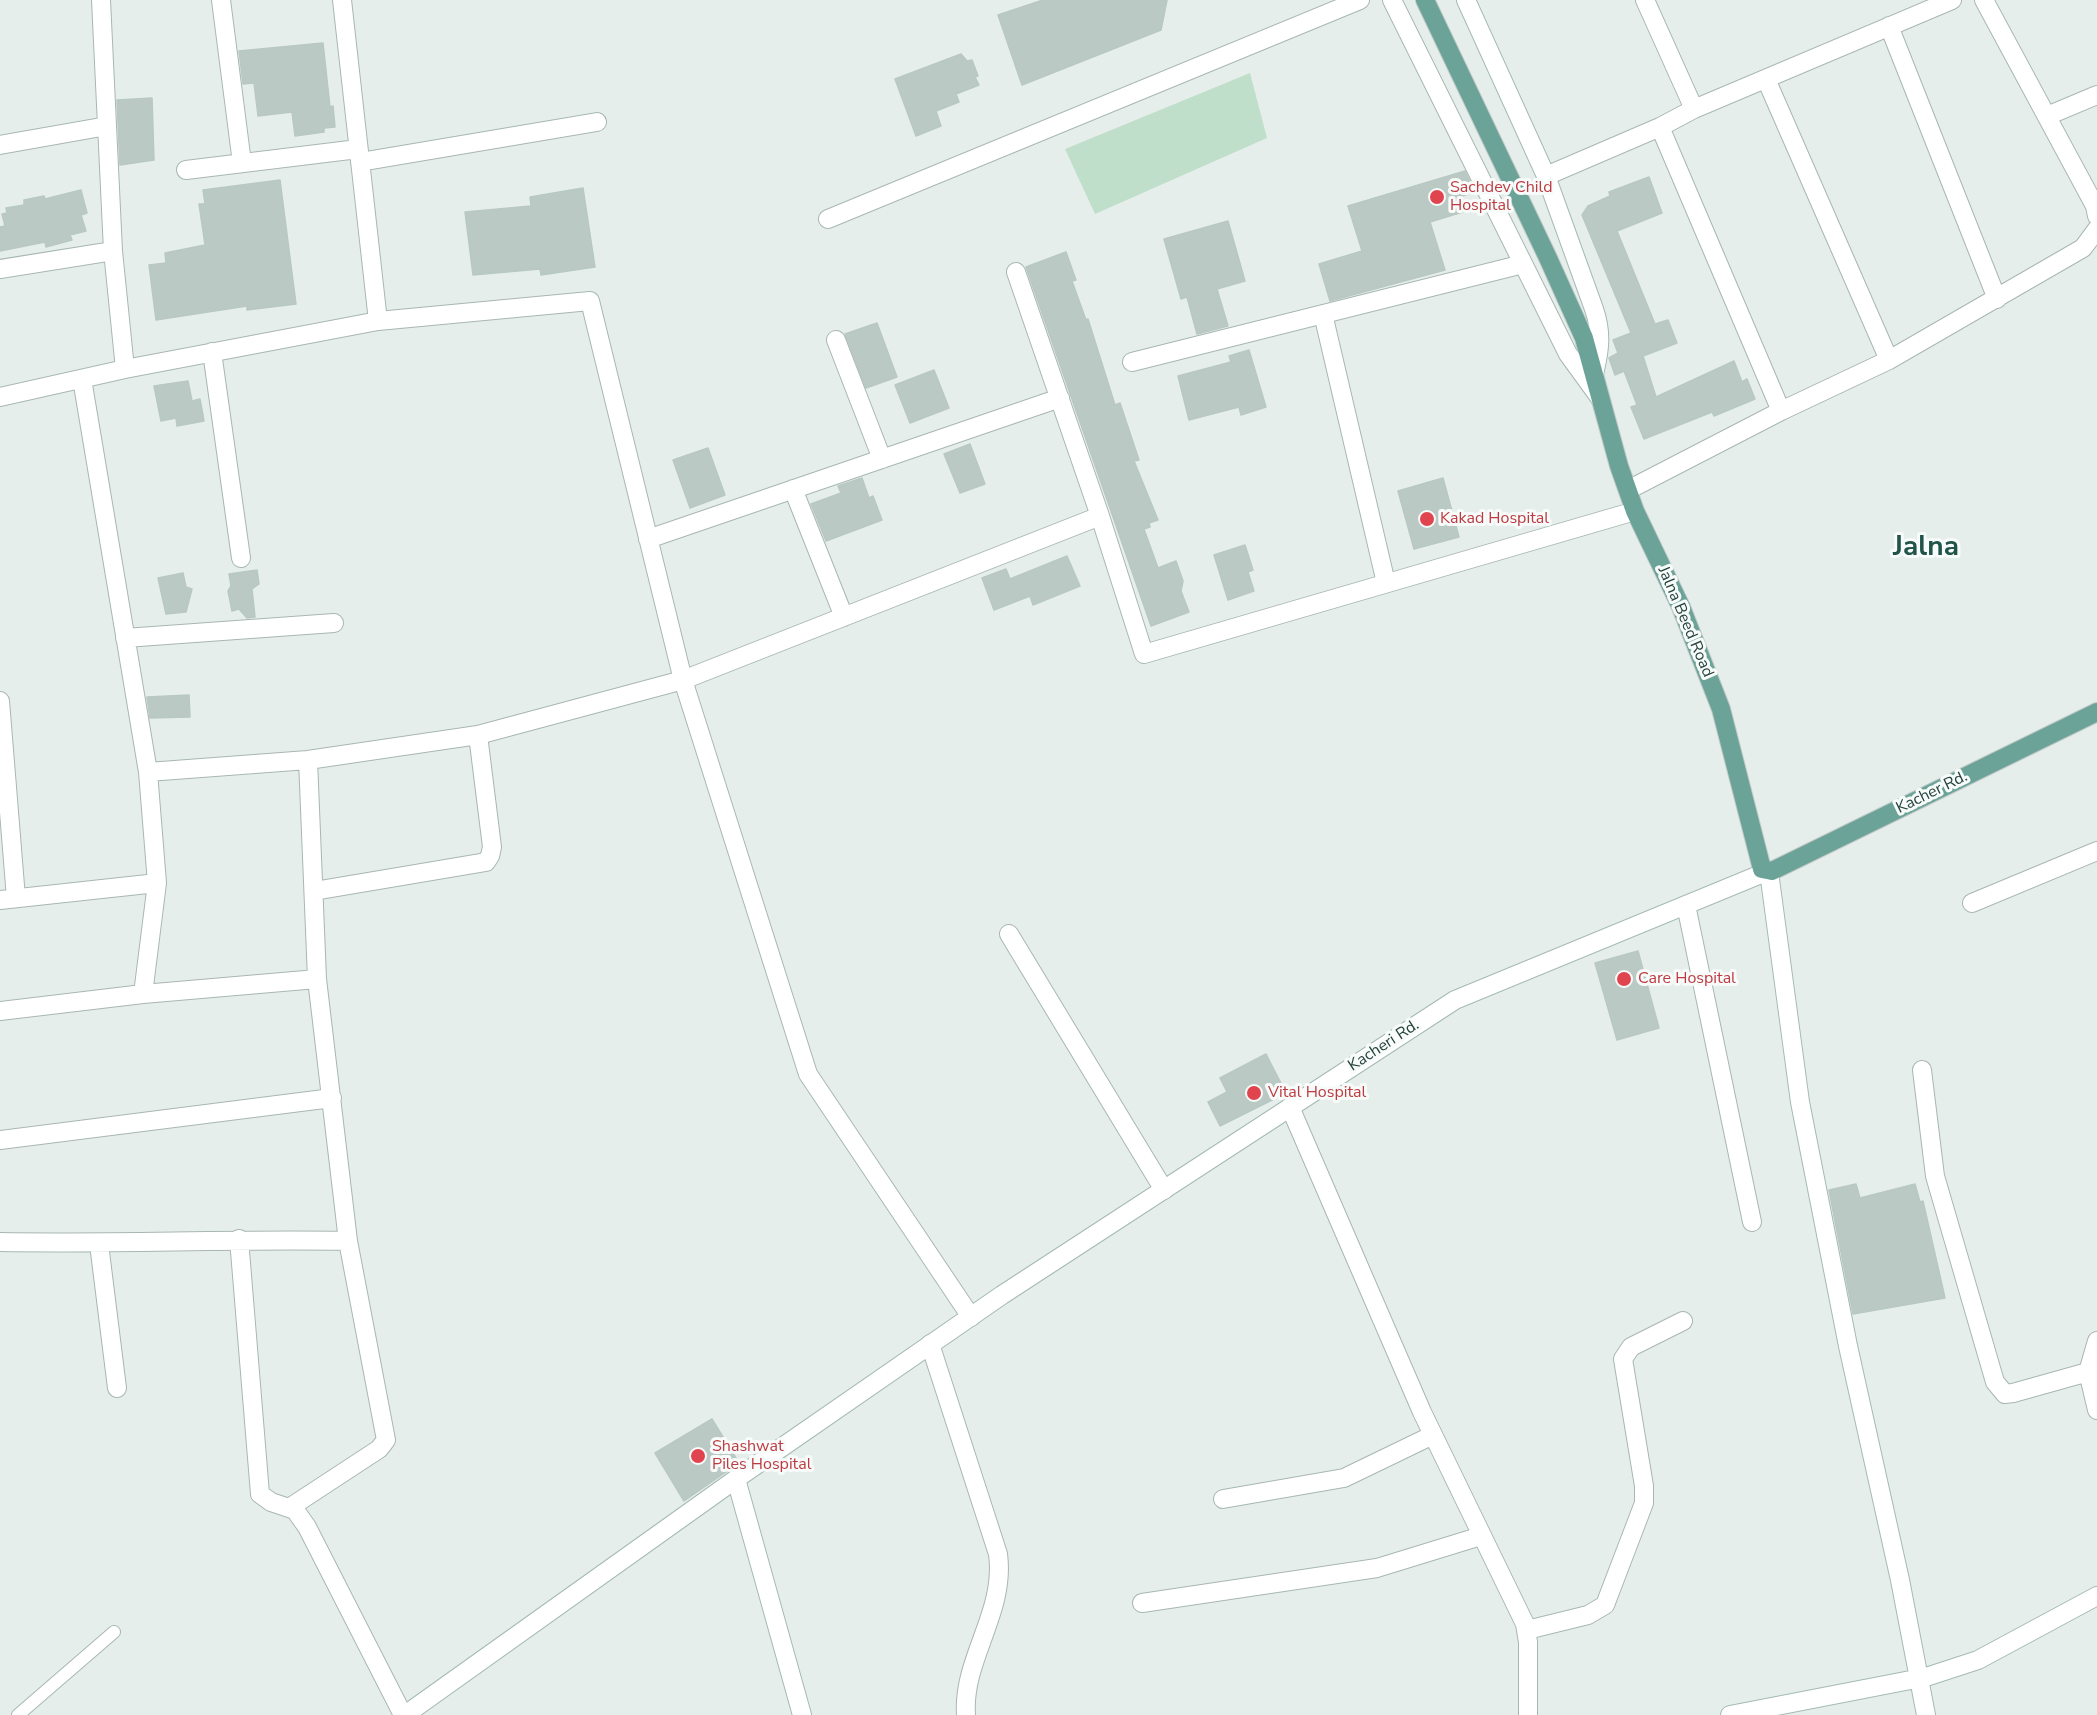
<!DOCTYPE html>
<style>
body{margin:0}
canvas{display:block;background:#e6eeeb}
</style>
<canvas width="2097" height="1715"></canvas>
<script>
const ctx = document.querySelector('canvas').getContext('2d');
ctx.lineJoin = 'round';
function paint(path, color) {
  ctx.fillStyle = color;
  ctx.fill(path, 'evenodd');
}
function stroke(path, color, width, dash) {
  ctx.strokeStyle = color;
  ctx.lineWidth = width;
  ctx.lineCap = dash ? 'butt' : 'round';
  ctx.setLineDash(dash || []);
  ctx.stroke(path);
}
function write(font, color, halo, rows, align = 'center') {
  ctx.font = font + ' "Nunito Sans",sans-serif';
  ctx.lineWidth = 6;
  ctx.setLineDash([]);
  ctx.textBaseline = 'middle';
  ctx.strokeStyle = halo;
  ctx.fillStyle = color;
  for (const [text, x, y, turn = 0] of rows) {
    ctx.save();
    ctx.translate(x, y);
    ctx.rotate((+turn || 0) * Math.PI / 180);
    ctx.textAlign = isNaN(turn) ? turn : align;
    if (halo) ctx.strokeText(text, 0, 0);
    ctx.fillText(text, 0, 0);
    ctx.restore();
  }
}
paint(new Path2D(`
 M1250,73L1267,138L1095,214L1065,149Z`), '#c0dfca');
const building = new Path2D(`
 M1043,0H1167L1161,30L1022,85L998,15Z
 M323,43L330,107L333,106L335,127L324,128V132L295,136L292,112L258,116L254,83L243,84L239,51Z
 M961,54L967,61L972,60L978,76L975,77L979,85L956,94L959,102L936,111L941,126L916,136L895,79Z
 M152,98L154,160L120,165L117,100Z
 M1465,171L1475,192L1462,196L1466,211L1430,222L1445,270L1330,301L1319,264L1362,251L1348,206Z
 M1649,177L1662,213L1617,231L1655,324L1668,320L1677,343L1643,356L1656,397L1734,361L1742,382L1747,379L1755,399L1714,416L1712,412L1644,439L1631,407L1637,405L1624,371L1615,375L1609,358L1618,353L1613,340L1631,333L1582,215L1588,206L1610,196L1609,192Z
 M280,180L296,304L247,310V306L156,320L149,265L166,263L165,253L205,245L199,204H205L203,190Z
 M583,188L595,267L541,275L540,269L473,275L465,212L531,206L530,197Z
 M81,190L87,213L81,215L86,231L70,235L72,240L46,247L45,242L0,251V227L5,226L2,214L7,213L6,208L24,205V200L44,196L45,199Z
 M1228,221L1245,281L1217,289L1228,326L1197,334L1187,297L1181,299L1164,239Z
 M1066,252L1076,280L1072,281L1086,320L1088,319L1115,405L1120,403L1139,460L1134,461L1158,520L1149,523L1150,527L1144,529L1158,568L1176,561L1183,581L1181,591L1189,612L1151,626L1026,267Z
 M877,323L897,377L866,388L845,334Z
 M1249,350L1266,407L1241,415L1239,407L1189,420L1178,376L1231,362L1229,356Z
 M934,370L949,408L910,423L895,385Z
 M188,381L192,401L200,399L204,421L177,426L176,418L161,421L154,386Z
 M970,444L985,484L960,493L944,454Z
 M708,448L725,495L690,508L673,460Z
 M862,478L869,498L873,496L882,520L826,541L811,504L841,493L838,486Z
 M1443,478L1459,537L1414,549L1398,491Z
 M1245,545L1253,570L1248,572L1254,591L1228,600L1214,555Z
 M1067,556L1080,586L1033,605L1030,596L994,610L982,578L1006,569L1010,579Z
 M257,570L259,584L252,589L255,617L247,618L239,609L232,611L228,591L231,586L229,574Z
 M183,573L186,587L192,589L186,612L166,614L158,578Z
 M189,695L190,717L150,718L147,697Z
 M1638,951L1659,1028L1617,1040L1595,963Z
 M1266,1054L1286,1093L1220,1126L1208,1102L1227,1092L1220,1078Z
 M1856,1184L1860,1198L1915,1184L1920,1202L1923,1201L1945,1298L1853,1314L1829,1190Z
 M712,1419L739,1463L684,1501L655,1453Z`);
paint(building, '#bbc9c4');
stroke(building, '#b8c8c2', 1.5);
const lane = new Path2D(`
 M18,1715L114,1632`);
const street = new Path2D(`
 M101,0L113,251L125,369
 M221,0L242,163
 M1392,0L1568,354L1600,398
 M1645,0L1694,109
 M1984,0L2095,206L2097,216
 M1889,26L1997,299
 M1766,79L1889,360
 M2047,116L2097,95
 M1660,127L1781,411
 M0,145L107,126
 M360,162L597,122
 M186,170L358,149
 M1546,176L1660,127L1694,109L1952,0
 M828,219L1360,0
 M0,269L113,251
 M1016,272L1100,516
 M1323,314L1386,583
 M378,321L590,301L683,680L808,1074L971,1317
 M836,340L882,459
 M212,352L241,558
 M1132,362L1523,264
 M0,397L125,369L378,321L342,0
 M793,489L844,617
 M1628,490L1781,411L1889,360L2083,248L2097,229
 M648,539L1060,398
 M125,638L334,623
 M0,701L16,898
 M308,760L317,979
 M148,772L308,760L478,735L683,680L1100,516L1144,654L1635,511
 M314,891L486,862L490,856L492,847L478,735
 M0,900L157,883
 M1972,903L2097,851
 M1686,905L1752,1222
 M1009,934L1164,1190
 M0,1011L143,994L157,883L148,772L82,379
 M1922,1070L1935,1176L1995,1382L2005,1394L2013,1393L2088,1372L2097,1410
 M1290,1107L1422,1412L1525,1624L1528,1642V1715
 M0,1140L332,1098
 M239,1239L260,1494L271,1502L295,1510L307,1527L403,1715
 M0,1242C116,1244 232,1239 348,1241L317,979L143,994
 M99,1244L117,1388
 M930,1344L998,1554C1006,1613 962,1659 966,1715
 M2088,1372L2097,1341
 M1223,1499L1344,1478L1433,1435
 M289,1508L379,1449L386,1440L348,1241
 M1142,1603L1377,1568L1481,1536
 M1527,1630L1588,1615L1605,1605L1644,1503V1486L1623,1359L1631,1347L1683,1321`);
const secondary = new Path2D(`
 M1466,0L1546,176L1594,309C1602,332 1600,350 1594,374
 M1769,872L1800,1102L1848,1346L1900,1580L1926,1715
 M736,1479L802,1715
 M405,1715L736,1479L1002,1295L1455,1000L1766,872
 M1730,1715L1926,1677L1978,1660L2097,1596`);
const primary = new Path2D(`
 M1425,0L1548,258L1584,338L1619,466L1635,511L1681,607L1721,709L1762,869L1772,871L2097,712`);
stroke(lane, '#a8b7b3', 14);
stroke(street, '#a8b7b3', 20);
stroke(secondary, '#a4bab4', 20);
stroke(primary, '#c2cac8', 20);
stroke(lane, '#fff', 12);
stroke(street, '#fff', 18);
stroke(secondary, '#fff', 18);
stroke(primary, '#6ba398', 18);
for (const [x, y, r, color] of [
 [1437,197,8,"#e0444e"],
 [1427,519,8,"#e0444e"],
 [1624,979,8,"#e0444e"],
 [1254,1093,8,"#e0444e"],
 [698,1456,8,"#e0444e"]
]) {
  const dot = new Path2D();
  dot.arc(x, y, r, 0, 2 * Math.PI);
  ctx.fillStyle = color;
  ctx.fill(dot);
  stroke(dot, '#f7fbf9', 2);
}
write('16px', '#be3a42', '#f7fbf9', [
 ["Sachdev Child",1450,188],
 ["Hospital",1450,206],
 ["Kakad Hospital",1440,519],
 ["Care Hospital",1638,979],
 ["Vital Hospital",1268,1093],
 ["Shashwat",712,1447],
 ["Piles Hospital",712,1465]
], 'left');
write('16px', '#25413b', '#f7fbf9', [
 ["Jalna Beed Road",1685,622,67],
 ["Kacher Rd.",1932,793,-26],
 ["Kacheri Rd.",1384,1046,-33]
]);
write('bold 28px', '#215349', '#f7fbf9', [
 ["Jalna",1926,548]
]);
</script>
